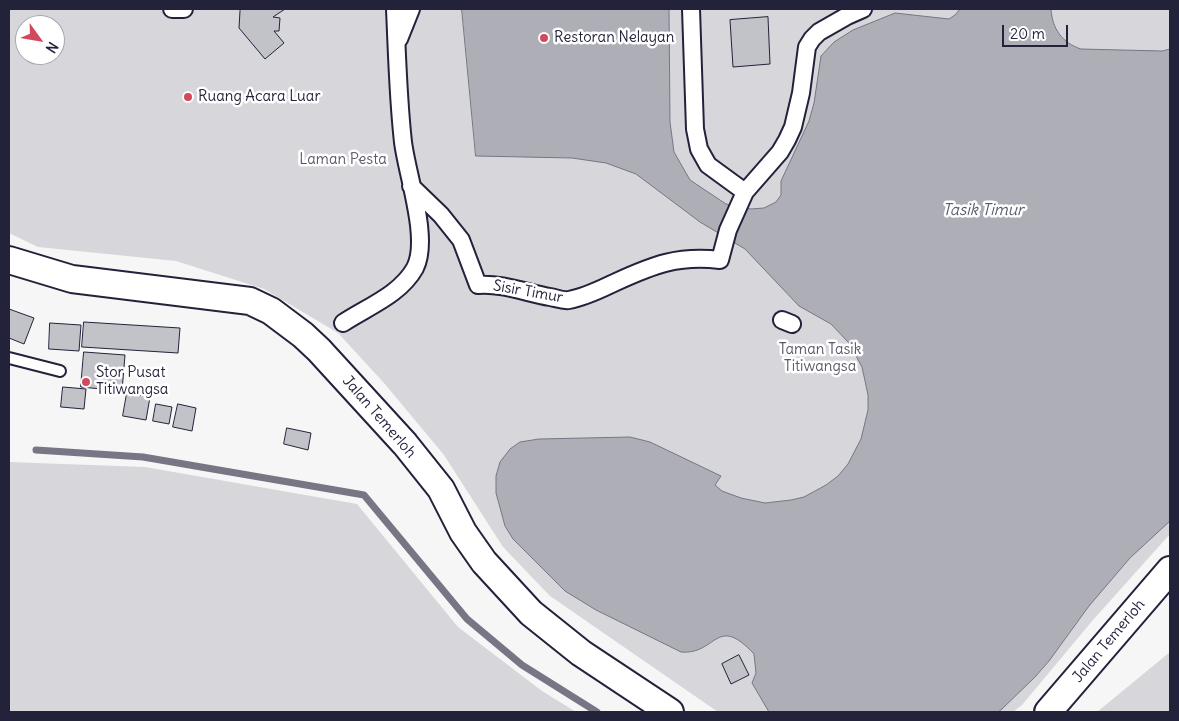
<!DOCTYPE html>
<style>
body{margin:0}
#map{position:relative;width:1179px;height:721px;overflow:hidden;background:#f6f6f7;font-family:Delius,sans-serif}
canvas{display:block}
.frame{position:absolute;inset:0;border:10px solid #22223b;pointer-events:none}
.north{position:absolute;left:15px;top:15px;width:50px;height:50px;box-sizing:border-box;background:#fff;border:1px solid #a7a7b1;border-radius:50%;rotate:122deg;font-size:14px;font-weight:700;line-height:20px;text-align:center;color:#22223b}
.north::after{content:'';display:block;margin:auto;width:18px;height:22px;background:#d1495b;clip-path:polygon(50% 0,100% 100%,50% 72%,0 100%)}
.scale{position:absolute;left:1002px;top:25px;width:66px;height:22px;box-sizing:border-box;border:2px solid #22223b;border-top:0;padding-left:6px;font-size:15px;line-height:18px;white-space:nowrap;color:#22223b;-webkit-text-stroke:4px #fff;paint-order:stroke}
</style>
<div id="map">
<canvas width="1179" height="721"></canvas>
<div class="frame"></div>
<div class="north">N</div>
<div class="scale">20 m</div>
</div>
<script>
const ctx = document.querySelector('canvas').getContext('2d');
ctx.lineJoin = 'round';
function paint(path, color) {
  ctx.fillStyle = color;
  ctx.fill(path, 'evenodd');
}
function stroke(path, color, width, dash) {
  ctx.strokeStyle = color;
  ctx.lineWidth = width;
  ctx.lineCap = dash ? 'butt' : 'round';
  ctx.setLineDash(dash || []);
  ctx.stroke(path);
}
function write(font, color, halo, rows, align = 'center') {
  ctx.font = font + ' Delius,sans-serif';
  ctx.lineWidth = 5;
  ctx.setLineDash([]);
  ctx.textBaseline = 'middle';
  ctx.strokeStyle = halo;
  ctx.fillStyle = color;
  for (const [text, x, y, turn = 0] of rows) {
    ctx.save();
    ctx.translate(x, y);
    ctx.rotate((+turn || 0) * Math.PI / 180);
    ctx.textAlign = isNaN(turn) ? turn : align;
    if (halo) ctx.strokeText(text, 0, 0);
    ctx.fillText(text, 0, 0);
    ctx.restore();
  }
}
paint(new Path2D(`
 M9,9H1170V534L1093,620L1022,705L1013,712H718L550,596L503,547L444,455L384,383L338,333L264,289L176,261L38,247L9,233ZM25,25H55V55H25Z
 M9,462L145,467L357,504L458,627L542,691L576,712H9Z
 M1170,652V712H1097Z`), '#d7d7db');
const water = new Path2D(`
 M462,9H669L670,122L674,152L690,180L726,204L751,209L764,208L776,202L781,195V181L809,121L814,103L821,56L834,42L853,30L895,13L949,19L955,15L960,9H1051C1052,28 1062,43 1081,49L1162,51L1170,49V521L1130,558L1089,606L1049,661L1035,677L1002,709L998,712H769L752,683L756,673L754,654C716,613 717,655 681,652L596,610L565,591L513,539L505,526L496,493V476L500,462L510,449L520,442L539,439L630,437L650,442L721,476L715,485L722,491L741,498L765,503L791,500L804,497L826,485L838,476L848,464L861,439L868,410V395L862,367L849,343L831,324L799,306L745,249L700,222L636,174L606,163L572,158L476,156Z`);
paint(water, '#aeaeb7');
stroke(water, '#767685', 1);
stroke(new Path2D(`
 M36,450L143,457L364,495L467,619L522,665L597,712`), '#767685', 7);
const building = new Path2D(`
 M242,9H285L273,17L280,18L279,31H274L284,43L265,59L239,28L240,11Z
 M768,17L770,64L733,67L730,20Z
 M9,309L34,318L24,344L9,338Z
 M84,322L180,328L178,353L82,347Z
 M50,323L81,325L79,351L49,349Z
 M84,352L125,355L122,391L81,387Z
 M63,387L86,389L84,409L61,407Z
 M127,393L150,397L146,420L123,416Z
 M156,404L172,407L169,424L153,421Z
 M178,404L196,408L192,431L173,427Z
 M287,428L311,433L308,450L284,444Z
 M739,655L749,675L731,684L722,664Z`);
paint(building, '#c2c2c9');
stroke(building, '#22223b', 1);
const service = new Path2D(`
 M9,358L60,371`);
const pedestrian = new Path2D(`
 M172,9H184
 M691,9L695,129L699,149L708,165L745,192
 M399,39L411,9
 M411,186L441,215L461,240L478,285C502,283 527,293 550,297C556,298 563,301 569,300C586,297 601,289 616,282C653,265 678,255 720,260L728,230L745,192L780,152L787,140L793,127L801,93L807,47L812,39L819,32L847,16L863,9
 M782,320L792,324
 M343,323C367,307 400,295 415,268C430,239 407,175 403,142C398,98 397,53 395,9`);
const tertiary = new Path2D(`
 M9,260L72,279L250,301L271,311L303,335L319,350L405,444L441,489L463,532L484,562L531,613L581,653L670,712
 M1048,712L1170,570`);
stroke(service, '#22223b', 14);
stroke(pedestrian, '#22223b', 20);
stroke(tertiary, '#22223b', 30);
stroke(service, '#fff', 10);
stroke(pedestrian, '#fff', 16);
stroke(tertiary, '#fff', 26);
for (const [x, y, r, color] of [
 [544,38,5,"#d1495b"],
 [188,97,5,"#d1495b"],
 [86,382,5,"#d1495b"]
]) {
  const dot = new Path2D();
  dot.arc(x, y, r, 0, 2 * Math.PI);
  ctx.fillStyle = color;
  ctx.fill(dot);
  stroke(dot, '#fff', 2);
}
write('15px', '#22223b', '#fff', [
 ["Restoran Nelayan",554,38],
 ["Ruang Acara Luar",198,97],
 ["Stor Pusat",96,373],
 ["Titiwangsa",96,390]
], 'left');
write('15px', '#58586b', '#fff', [
 ["Laman Pesta",343,160],
 ["Taman Tasik",820,350],
 ["Titiwangsa",820,367]
]);
write('15px', '#22223b', '#fff', [
 ["Sisir Timur",528,292,10],
 ["Jalan Temerloh",379,417,49],
 ["Jalan Temerloh",1109,641,-50]
]);
write('italic 16px', '#5a5a6d', '#fff', [
 ["Tasik Timur",983,210]
]);
</script>
